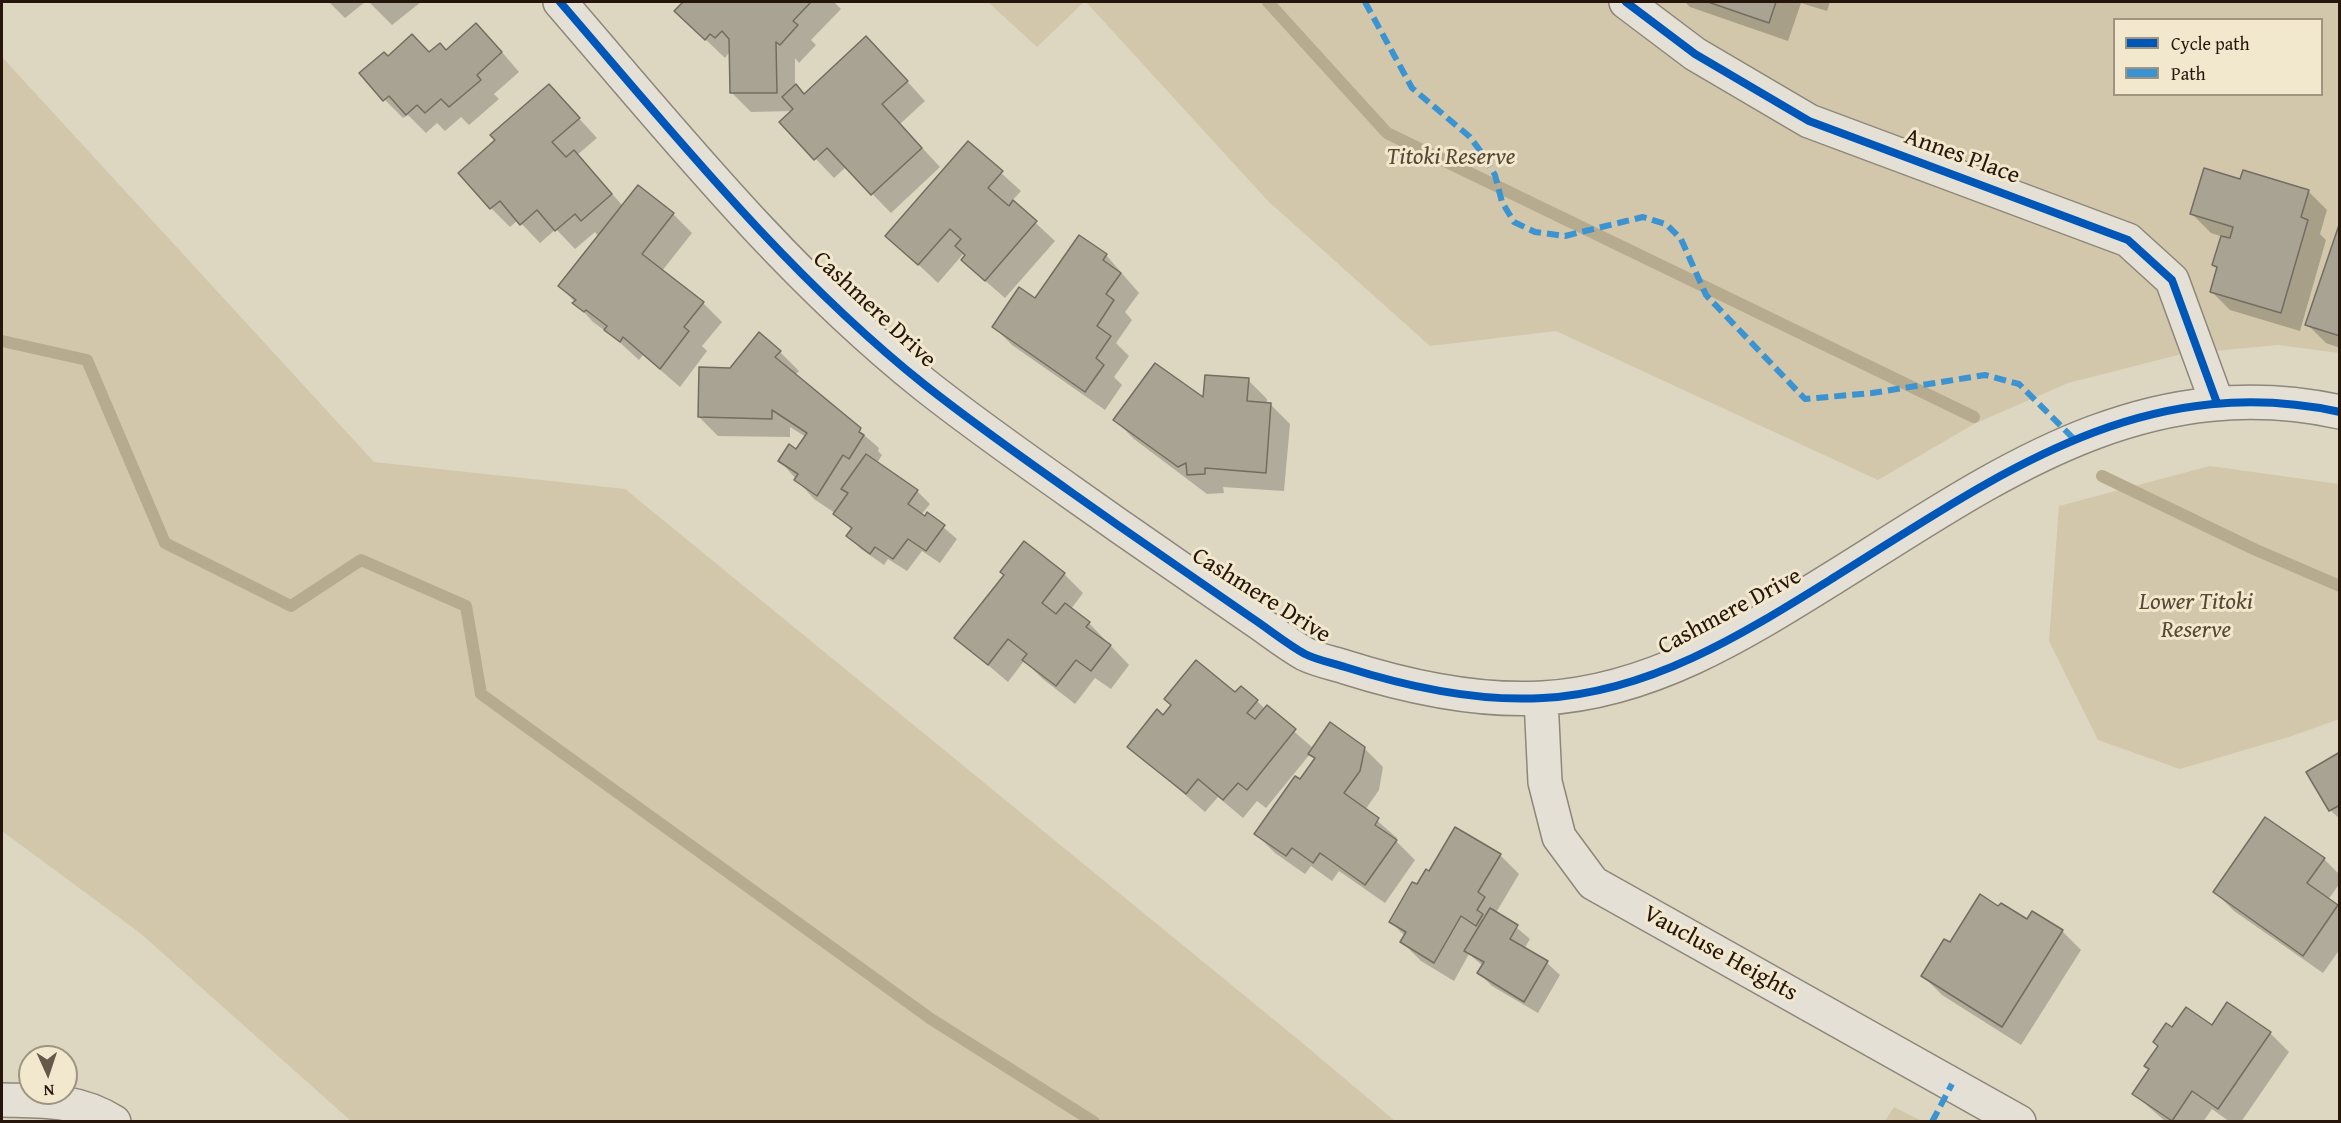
<!DOCTYPE html>
<style>
body{margin:0}
#map{position:relative;width:2341px;height:1123px;overflow:hidden;background:#ddd6c1;font-family:"Gentium Book Plus",serif}
canvas{display:block}
.frame{position:absolute;inset:0;border:3px solid #26150a;pointer-events:none}
.legend{position:absolute;left:2113px;top:18px;width:210px;height:78px;box-sizing:border-box;background:#f1e8ce;border:2px solid #a09480;margin:0;padding:8px 10px;list-style:none;font-size:18px;color:#26150a}
.legend li{display:flex;align-items:center;gap:12px;height:30px}
.legend b{width:30px;border:2px solid #a09480}
.north{position:absolute;left:18px;top:1045px;width:60px;height:60px;box-sizing:border-box;background:#f1e8ce;border:2px solid #a09480;border-radius:50%;rotate:177deg;font-size:16px;font-weight:700;line-height:24px;text-align:center;color:#26150a}
.north::after{content:'';display:block;margin:auto;width:21px;height:27px;background:#66594a;clip-path:polygon(50% 0,100% 100%,50% 72%,0 100%)}
</style>
<div id="map">
<canvas width="2341" height="1123"></canvas>
<div class="frame"></div>
<ul class="legend">
<li><b style="height:8px;background:#0057b8"></b>Cycle path</li>
<li><b style="height:8px;background:#3b93d2"></b>Path</li>
</ul>
<div class="north">N</div>
</div>
<script>
const ctx = document.querySelector('canvas').getContext('2d');
ctx.lineJoin = 'round';
function paint(path, color) {
  ctx.fillStyle = color;
  ctx.fill(path, 'evenodd');
}
function stroke(path, color, width, dash) {
  ctx.strokeStyle = color;
  ctx.lineWidth = width;
  ctx.lineCap = dash ? 'butt' : 'round';
  ctx.setLineDash(dash || []);
  ctx.stroke(path);
}
function write(font, color, halo, rows, align = 'center') {
  ctx.font = font + ' "Gentium Book Plus",serif';
  ctx.lineWidth = 6;
  ctx.setLineDash([]);
  ctx.textBaseline = 'middle';
  ctx.strokeStyle = halo;
  ctx.fillStyle = color;
  for (const [text, x, y, turn = 0] of rows) {
    ctx.save();
    ctx.translate(x, y);
    ctx.rotate((+turn || 0) * Math.PI / 180);
    ctx.textAlign = isNaN(turn) ? turn : align;
    if (halo) ctx.strokeText(text, 0, 0);
    ctx.fillText(text, 0, 0);
    ctx.restore();
  }
}
paint(new Path2D(`
 M988,2H1084L1037,47Z
 M1086,2H2339V353L2278,345L2182,354L2068,383L1974,424L1878,480L1556,331L1430,346L1268,201ZM2114,20H2322V94H2114Z
 M2,57L374,462L625,489L1300,1041L1395,1121H351L140,933L2,831Z
 M2210,466L2339,484V719L2292,736L2180,769L2098,740L2049,641L2059,506Z
 M1894,1107L1922,1121H1885Z`), '#d2c7aa');
paint(new Path2D(`
 M329,2H365L345,18Z
 M369,2H421L392,25Z
 M685,2H834L841,9L811,40L816,45L799,63L795,58V85L805,95L885,57L925,101L900,124L940,167L891,213L846,167L834,178L781,122L793,111L751,112L732,93L731,50L725,58L676,11Z
 M1685,2H1830L1827,11L1801,3L1788,41L1690,7Z
 M495,44L519,72L494,94L499,99L469,125L461,117L445,131L437,123L426,133L408,115L403,118L385,100L388,58Z
 M549,86L597,138L577,155L623,206L638,187L673,214L692,233L662,271L703,303L722,322L702,346L707,351L680,387L643,355L639,360L605,329L604,330L593,322L560,286L599,237L595,232L575,249L556,229L540,243L518,220L510,227L491,208L497,140Z
 M968,143L1021,191L1012,201L1055,241L1005,298L982,278L964,253L938,283L887,235Z
 M2241,181L2308,191L2327,210L2320,234L2326,240L2300,331L2230,310L2211,291L2218,269L2214,265L2223,237L2211,233L2192,214Z
 M2340,226V348L2326,343L2307,324Z
 M1106,255L1139,293L1125,312L1132,320L1116,343L1129,356L1114,377L1122,385L1105,410L1012,345L994,327Z
 M780,352L799,371L795,375L879,448L878,451L882,455L877,463L917,491L930,504L921,515L925,518L928,514L957,539L940,563L922,551L907,571L888,559L884,565L861,549L848,536L852,530L835,513L814,499L780,461L797,451L806,437L790,427V437L718,436L699,417L730,369Z
 M1248,380L1267,399V404L1271,405L1290,424L1284,491L1223,487L1224,493L1207,494L1134,439L1115,420L1204,399Z
 M1064,574L1083,593L1071,609L1089,623L1129,665L1111,689L1095,678L1075,704L1043,679L1024,661L1008,682L956,638Z
 M1236,694L1257,701L1265,709L1267,708L1313,748H1364L1383,767L1379,790L1365,810L1397,838L1396,841L1415,860L1385,903L1339,871L1332,881L1311,866L1305,874L1275,853L1256,834L1316,760L1310,754L1266,808L1257,801L1243,818L1218,797L1205,812L1129,746L1164,717Z
 M2340,754V819L2330,810Z
 M1500,855L1519,874L1497,911L1530,939L1524,949L1547,963L1560,975L1538,1013L1492,986L1479,973L1483,966L1469,954L1454,981L1421,961L1402,942L1405,936L1391,922L1430,873Z
 M2324,859L2340,875V883L2328,900L2340,909V949L2323,973L2234,911L2215,892Z
 M1999,908L2027,921L2062,931L2081,950L2021,1045L1942,995L1923,976L1950,944Z
 M2173,1030L2270,1033L2289,1052L2241,1122H2230L2212,1109L2203,1122H2166L2134,1094Z`), '#0003');
stroke(new Path2D(`
 M1268,2L1387,133L1974,417
 M2,341L87,360L165,543L291,606L361,560L466,606L481,694L931,1019L1094,1122
 M2102,476L2256,550L2340,586`), '#b7ab8f', 12);
const building = new Path2D(`
 M683,2H811L793,21L798,25L780,45L776,42L777,93H730L729,39L722,31L715,38L710,34L705,40L674,11Z
 M1708,2H1776L1769,23Z
 M476,23L502,52L477,75L481,80L449,107L441,99L425,113L417,105L406,115L389,96L383,101L359,73L384,52L388,56L412,34L429,52L440,43L446,50Z
 M866,36L908,81L882,104L922,148L871,195L827,148L814,160L779,122L793,109L782,97L796,84L804,94Z
 M549,84L580,118L552,142L566,157L574,150L612,194L581,221L575,214L555,231L537,210L520,225L500,201L490,209L458,173L495,140L490,135Z
 M968,141L1003,171L988,188L1009,206L1013,200L1037,221L985,281L961,260L965,255L955,246L961,239L950,229L918,265L885,236Z
 M2204,168L2240,179L2243,170L2309,190L2301,217L2308,220L2281,313L2210,292L2217,267L2212,265L2221,236L2230,238L2233,227L2190,214Z
 M638,185L674,213L642,254L704,302L684,327L689,331L660,369L623,337L620,342L604,330L607,326L586,310L584,312L572,303L576,300L558,286Z
 M2340,222V336L2305,325Z
 M1079,235L1107,254L1103,260L1121,273L1106,294L1114,300L1097,326L1111,336L1096,358L1104,365L1085,392L992,327L1019,287L1035,298Z
 M759,332L781,351L775,357L861,428L859,432L864,435L849,459L843,455L817,496L794,480L798,474L778,461L789,444L796,449L807,433L772,410V419L698,417L699,367L730,368Z
 M1155,363L1203,397L1205,375L1249,378L1247,401L1271,403L1266,473L1205,468V474L1187,475L1186,463L1178,467L1113,420Z
 M866,454L918,490L908,504L925,516L927,512L945,525L926,551L908,539L893,559L875,547L870,554L846,536L852,528L833,514L848,493L841,489Z
 M1024,541L1065,573L1042,603L1056,614L1065,603L1090,622L1086,627L1111,645L1091,671L1076,660L1056,686L1022,660L1027,654L1008,639L988,665L954,638L1004,575L1000,572Z
 M1196,660L1235,692L1241,686L1258,700L1247,713L1255,719L1267,705L1296,729L1247,790L1238,783L1223,800L1198,779L1186,794L1127,747L1157,709L1163,715L1171,705L1164,699Z
 M1330,722L1365,747L1360,771L1344,793L1379,818L1375,825L1397,840L1365,885L1320,853L1313,863L1292,848L1286,856L1254,834L1295,776L1300,779L1315,758L1308,754Z
 M2340,752V805L2329,811L2306,772Z
 M2265,817L2325,858L2307,883L2338,905L2303,956L2213,892Z
 M1455,827L1501,854L1478,892L1485,897L1477,910L1483,914L1476,926L1461,916L1434,963L1400,942L1406,932L1389,922L1412,882L1417,884L1426,869L1429,871Z
 M1980,894L1998,906L2001,903L2027,919L2032,911L2063,930L2002,1027L1921,976L1944,939L1950,942Z
 M1490,908L1518,925L1510,939L1548,961L1524,1002L1477,973L1484,962L1464,951Z
 M2227,1002L2271,1032L2218,1109L2192,1091L2172,1121L2132,1094L2149,1069L2144,1066L2158,1046L2153,1042L2166,1023L2172,1027L2186,1007L2212,1025Z`);
paint(building, '#a9a394');
stroke(building, '#736d61', 1.5);
const minor = new Path2D(`
 M560,2C674,134 787,275 925,385C988,435 1056,481 1122,528C1165,558 1209,588 1252,618C1270,630 1287,644 1305,654C1317,660 1332,663 1345,667C1408,687 1476,702 1543,698C1651,692 1743,634 1833,578C1994,478 2139,369 2340,412
 M1626,2L1695,54L1809,121L2128,240L2172,280L2217,403
 M1541,699L1545,782L1559,837L1593,883L2019,1122
 M2,1100C42,1101 78,1099 114,1122`);
stroke(minor, '#8d877a', 36);
stroke(minor, '#e5e0d5', 33);
stroke(new Path2D(`
 M1365,2L1412,88L1470,137L1481,152L1495,175L1502,202L1514,222L1535,232L1565,236L1643,217L1666,224L1681,239L1706,295L1805,399L1872,393L1985,375L2019,384L2075,440
 M1932,1122L1952,1084`), '#3b93d2', 6, [12, 6]);
stroke(new Path2D(`
 M560,2C674,134 787,275 925,385C988,435 1056,481 1122,528C1165,558 1209,588 1252,618C1270,630 1287,644 1305,654C1317,660 1332,663 1345,667C1408,687 1476,702 1543,698C1651,692 1743,634 1833,578C1994,478 2139,369 2340,412
 M1626,2L1695,54L1809,121L2128,240L2172,280L2217,403`), '#0057b8', 8);
write('24px', '#26150a', '#f1e8ce', [
 ["Annes Place",1962,157,20],
 ["Cashmere Drive",874,310,43],
 ["Cashmere Drive",1261,596,32],
 ["Cashmere Drive",1730,612,-28],
 ["Vaucluse Heights",1720,954,29]
]);
write('italic 24px', '#574734', '#f1e8ce', [
 ["Titoki Reserve",1451,158],
 ["Lower Titoki",2196,603],
 ["Reserve",2196,631]
]);
</script>
